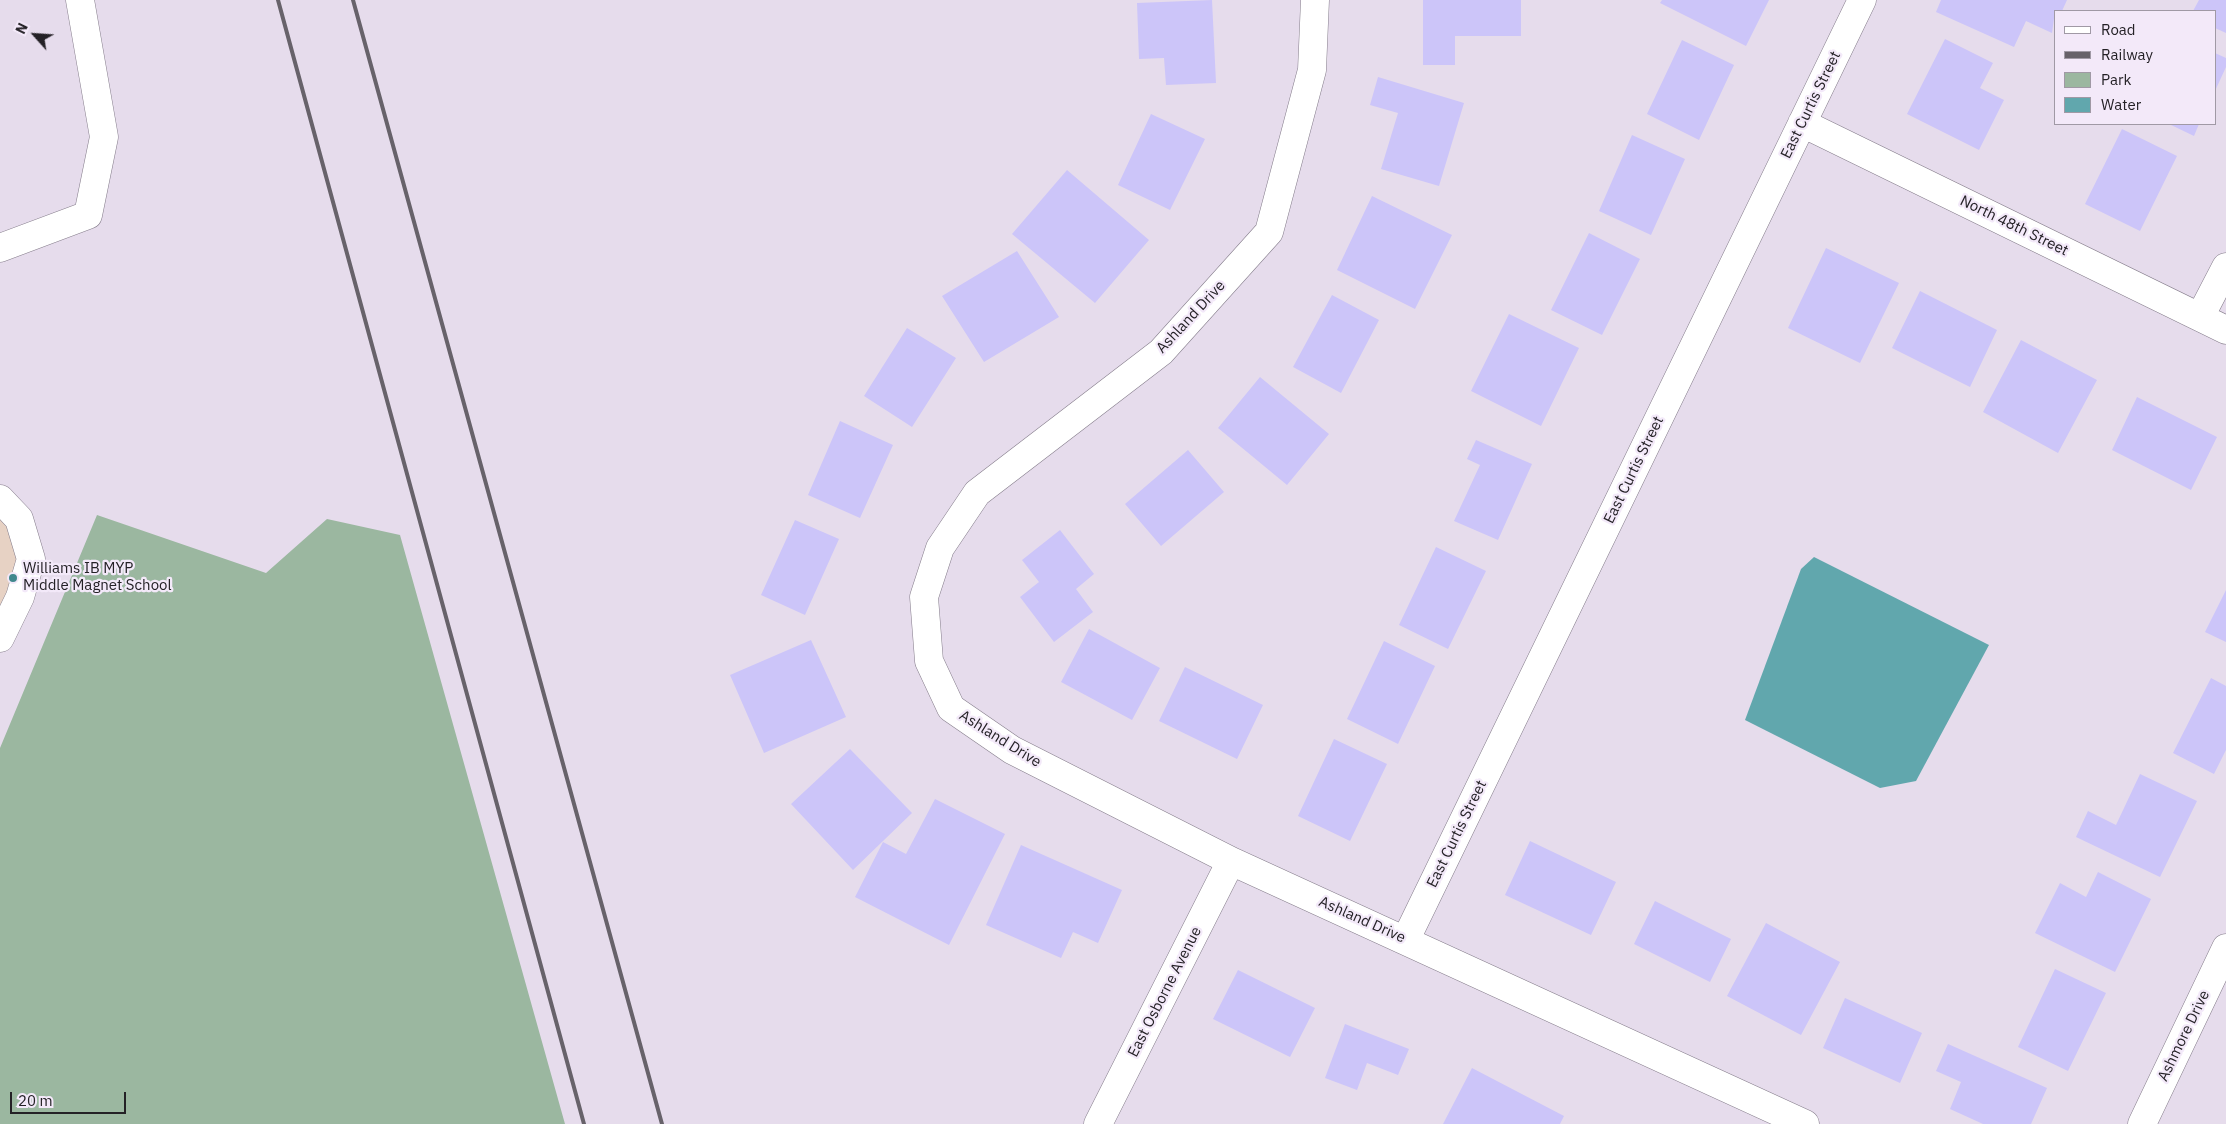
<!DOCTYPE html>
<style>
body{margin:0}
#map{position:relative;width:2226px;height:1124px;overflow:hidden;background:#e6dcec;font-family:"IBM Plex Sans",sans-serif}
canvas{display:block}
.legend{position:absolute;left:2054px;top:10px;width:162px;height:115px;box-sizing:border-box;background:#f3e9f9;border:1px solid #a099a5;margin:0;padding:6px 9px;list-style:none;font-size:15px;color:#242126}
.legend li{display:flex;align-items:center;gap:10px;height:25px}
.legend b{width:25px;border:1px solid #a099a5}
.north{position:absolute;left:10px;top:10px;width:50px;height:50px;-webkit-text-stroke:4px #f3e9f9;paint-order:stroke;rotate:296deg;font-size:14px;font-weight:700;line-height:20px;text-align:center;color:#242126}
.north::after{content:'';display:block;margin:auto;width:18px;height:22px;background:#242126;clip-path:polygon(50% 0,100% 100%,50% 72%,0 100%)}
.scale{position:absolute;left:10px;top:1092px;width:116px;height:22px;box-sizing:border-box;border:2px solid #242126;border-top:0;padding-left:6px;font-size:15px;line-height:18px;white-space:nowrap;color:#242126;-webkit-text-stroke:4px #f3e9f9;paint-order:stroke}
</style>
<div id="map">
<canvas width="2226" height="1124"></canvas>
<ul class="legend">
<li><b style="height:6px;background:#fff"></b>Road</li>
<li><b style="height:6px;background:#67626a"></b>Railway</li>
<li><b style="height:14px;background:#9bb7a0"></b>Park</li>
<li><b style="height:14px;background:#61a7ad"></b>Water</li>
</ul>
<div class="north">N</div>
<div class="scale">20 m</div>
</div>
<script>
const ctx = document.querySelector('canvas').getContext('2d');
ctx.lineJoin = 'round';
function paint(path, color) {
  ctx.fillStyle = color;
  ctx.fill(path, 'evenodd');
}
function stroke(path, color, width, dash) {
  ctx.strokeStyle = color;
  ctx.lineWidth = width;
  ctx.lineCap = dash ? 'butt' : 'round';
  ctx.setLineDash(dash || []);
  ctx.stroke(path);
}
function write(font, color, halo, rows, align = 'center') {
  ctx.font = font + ' "IBM Plex Sans",sans-serif';
  ctx.lineWidth = 4.5;
  ctx.setLineDash([]);
  ctx.textBaseline = 'middle';
  ctx.strokeStyle = halo;
  ctx.fillStyle = color;
  for (const [text, x, y, turn = 0] of rows) {
    ctx.save();
    ctx.translate(x, y);
    ctx.rotate((+turn || 0) * Math.PI / 180);
    ctx.textAlign = isNaN(turn) ? turn : align;
    if (halo) ctx.strokeText(text, 0, 0);
    ctx.fillText(text, 0, 0);
    ctx.restore();
  }
}
paint(new Path2D(`
 M0,499L31,559L0,638Z`), '#e7d2c4');
paint(new Path2D(`
 M97,515L266,573L327,519L400,535L565,1124H0V748Z`), '#9bb7a0');
paint(new Path2D(`
 M1814,557L1989,645L1916,781L1880,788L1745,720L1801,569Z`), '#61a7ad');
paint(new Path2D(`
 M1212,0L1216,83L1166,85L1164,58L1139,59L1137,3Z
 M1423,0H1521V36H1455V65H1423Z
 M1662,0H1769L1746,46L1660,3Z
 M1941,0H2067L2062,11H2055L2052,33L2026,21L2014,47L1936,12Z
 M2199,0H2226V33L2215,28V11H2193Z
 M1945,39L1993,63L1980,88L2004,100L1979,150L1907,114Z
 M1682,40L1734,65L1699,140L1647,114Z
 M2215,53L2226,58V67L2215,91Z
 M1378,77L1464,103L1439,186L1381,169L1398,113L1370,105Z
 M1151,114L1205,139L1170,210L1118,185Z
 M2169,124H2199L2194,136Z
 M2122,129L2177,156L2140,231L2085,204Z
 M1632,135L1685,159L1651,235L1599,211Z
 M1067,170L1149,240L1095,303L1012,234Z
 M1372,196L1452,235L1415,309L1337,270Z
 M1589,233L1640,259L1602,335L1551,310Z
 M1826,248L1899,283L1860,363L1788,328Z
 M1017,251L1059,317L984,362L942,296Z
 M1920,291L1997,330L1970,387L1892,348Z
 M1332,295L1379,320L1341,393L1293,367Z
 M1509,314L1579,348L1541,426L1471,391Z
 M907,328L956,358L912,427L864,396Z
 M2021,340L2097,380L2058,453L1983,412Z
 M1260,377L1329,434L1287,485L1218,428Z
 M2137,397L2217,437L2191,490L2112,450Z
 M840,421L893,445L860,518L808,495Z
 M1476,440L1532,464L1498,540L1454,521L1480,465L1467,459Z
 M1188,450L1224,492L1161,546L1125,504Z
 M795,520L839,539L805,615L761,595Z
 M1060,530L1094,574L1076,589L1093,612L1054,642L1020,597L1039,582L1022,560Z
 M1436,547L1486,571L1448,649L1399,625Z
 M2226,590V642L2205,632Z
 M1089,629L1160,668L1132,720L1061,682Z
 M811,640L846,717L764,753L730,675Z
 M1384,641L1435,666L1398,744L1347,719Z
 M1185,667L1263,705L1237,759L1159,721Z
 M2211,678L2226,686V750L2214,774L2173,753Z
 M1334,739L1387,764L1350,841L1298,816Z
 M850,749L912,813L853,870L791,804Z
 M2140,774L2197,801L2160,877L2076,837L2088,811L2116,825Z
 M935,799L1005,834L949,945L855,897L883,842L906,854Z
 M1530,841L1616,882L1591,935L1505,895Z
 M1021,845L1122,890L1098,943L1073,932L1061,958L986,925Z
 M2098,872L2151,899L2115,972L2035,933L2060,883L2086,897Z
 M1655,901L1731,939L1710,982L1634,944Z
 M1766,923L1840,962L1801,1035L1727,996Z
 M2055,969L2106,993L2068,1071L2018,1047Z
 M1238,970L1315,1008L1290,1057L1213,1019Z
 M1845,998L1922,1033L1900,1083L1823,1048Z
 M1345,1024L1409,1049L1398,1075L1367,1063L1357,1090L1325,1078Z
 M1948,1044L2047,1088L2031,1124H1983L1950,1109L1961,1082L1936,1071Z
 M1472,1068L1564,1116L1560,1124H1443Z`), '#ccc5f9');
const minor = new Path2D(`
 M1315,0L1312,70L1269,232L1161,352L977,493L940,548L924,597L929,661L951,708L1012,750L1231,861L1805,1124
 M1802,123L2226,330
 M0,248L88,215L104,137L80,0
 M2200,317L2226,267
 M0,499L19,519L31,559L20,597L0,638
 M1406,939L1862,0
 M1098,1124L1231,861
 M2142,1124L2226,948`);
stroke(minor, '#857d8b', 29);
stroke(minor, '#fff', 28);
stroke(new Path2D(`
 M278,0L584,1124
 M353,0L662,1124`), '#67626a', 4);
for (const [x, y, r, color] of [
 [13,578,5,"#40888d"]
]) {
  const dot = new Path2D();
  dot.arc(x, y, r, 0, 2 * Math.PI);
  ctx.fillStyle = color;
  ctx.fill(dot);
  stroke(dot, '#f3e9f9', 2);
}
write('15px', '#242126', '#f3e9f9', [
 ["East Curtis Street",1811,105,-64],
 ["North 48th Street",2014,226,26],
 ["Ashland Drive",1191,317,-47],
 ["East Curtis Street",1634,470,-64],
 ["Ashland Drive",1000,739,32],
 ["East Curtis Street",1457,834,-64],
 ["Ashland Drive",1362,920,24],
 ["East Osborne Avenue",1165,992,-63],
 ["Ashmore Drive",2184,1036,-64]
]);
write('15px', '#242126', '#f3e9f9', [
 ["Williams IB MYP",23,569],
 ["Middle Magnet School",23,586]
], 'left');
</script>
